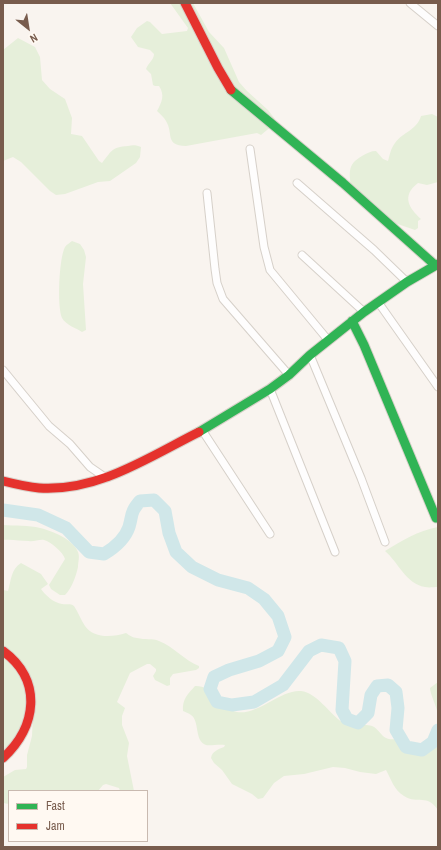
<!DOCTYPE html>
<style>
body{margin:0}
#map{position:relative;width:441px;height:850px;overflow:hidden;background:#f9f4ef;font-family:"Archivo Narrow",sans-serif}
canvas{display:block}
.frame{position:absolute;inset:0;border:4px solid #785c4d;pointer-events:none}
.legend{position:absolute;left:8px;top:790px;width:140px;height:52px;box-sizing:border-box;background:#fff9f2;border:1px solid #c9bab0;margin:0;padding:5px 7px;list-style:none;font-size:12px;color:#785c4d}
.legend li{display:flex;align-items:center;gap:8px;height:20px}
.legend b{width:20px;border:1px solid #c9bab0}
.north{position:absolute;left:8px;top:8px;width:40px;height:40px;-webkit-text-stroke:3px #fff9f2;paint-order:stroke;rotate:150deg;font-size:11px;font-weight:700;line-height:16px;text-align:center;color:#785c4d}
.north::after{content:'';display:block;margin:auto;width:14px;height:18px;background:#785c4d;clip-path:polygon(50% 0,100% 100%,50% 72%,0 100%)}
</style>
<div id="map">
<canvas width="441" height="850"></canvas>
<div class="frame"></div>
<ul class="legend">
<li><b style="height:5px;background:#30b455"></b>Fast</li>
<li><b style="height:5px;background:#e5322d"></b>Jam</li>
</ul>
<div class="north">N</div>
</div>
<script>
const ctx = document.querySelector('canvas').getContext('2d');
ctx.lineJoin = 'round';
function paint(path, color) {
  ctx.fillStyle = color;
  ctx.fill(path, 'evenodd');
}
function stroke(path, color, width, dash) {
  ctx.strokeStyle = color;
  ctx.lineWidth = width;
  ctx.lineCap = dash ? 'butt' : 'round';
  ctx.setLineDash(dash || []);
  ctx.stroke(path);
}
paint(new Path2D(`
 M170,3H193L209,32L224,48L239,82L247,91L268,110L275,119L273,125L261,135L257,133L186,146C164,145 174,134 166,121C164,117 160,114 157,111C162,102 165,95 159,86H155L153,85L151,74L146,69C148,63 154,60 154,54L150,50L138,47L131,37L137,28L147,21L150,22L162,34L187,31L188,28Z
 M18,38L35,47L40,57L42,80L50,89L65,99L72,118L71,134L82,136L99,161L102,163C112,151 111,147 128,146C133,145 136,145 141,147L140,157L136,163L110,181L98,182L65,194L56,195L50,191L21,162L13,157L3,161V50Z
 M432,114L438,117V182L427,185L418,183C401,196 409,208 421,219L418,221V228L415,230L386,220L351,189C350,174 346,165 362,156C367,153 371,151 376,151L383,159L388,161C390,154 391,148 395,143C403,132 417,130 421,116Z
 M72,241L80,244L84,250L86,257L83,284L86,330L82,332C76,328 66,325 62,318C57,306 59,258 65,247C67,244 70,243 72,241Z
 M3,525C15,526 29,525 40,528C52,531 73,539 78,552C80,557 78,562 78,567C76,576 72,588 65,595H60L51,589L49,585L65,559C63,552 51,542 44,540C40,539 33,542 29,541C20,541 12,539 3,540Z
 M438,527V587C434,587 429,588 425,587C406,584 398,562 385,551C403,540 417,531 438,527Z
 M21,563L41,574L48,584L41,589C45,595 54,603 62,604C67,605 70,603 74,606C78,612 81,620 85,626C94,639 113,637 126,633C129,635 133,638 137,638C145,640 152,638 159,641C174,647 184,660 199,666V668L196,670L173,674L170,678V685L167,686L155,680L153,676L156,671V669L150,664H147L130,673L117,702L125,708L122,716V725L129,743L127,756L134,791H120L119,788L106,784L103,785L98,791H9V804L3,803V777L15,770L26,769L27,767V755L32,736L34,690L30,675L17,656L29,699L20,735L3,754V590L8,591C11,581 11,569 21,563Z
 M438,682V715C437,707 430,694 430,688Z
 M195,686C210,685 221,701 231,710C253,721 279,689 301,691C317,693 329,713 342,722C351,728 363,723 372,726C378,728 381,736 386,738C389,740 395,739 398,739C411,752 427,762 438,742V810C427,793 418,805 404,796C394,790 391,779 386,770L376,774L360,772L345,768L333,767L304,774L284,776L274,783L263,798L258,799L252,794L232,784L222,770L214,763L211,758C212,751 219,749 224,747L225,745C219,744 210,746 206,745C194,741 200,721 191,715C189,713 185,712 183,711C182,699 188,694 195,686Z`), '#e6efda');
stroke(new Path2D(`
 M3,510L38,515L66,528L89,552L104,554C114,548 125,539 129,527C133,513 130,513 140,501L154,500L165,511L169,533L176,552L192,567L218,580L248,588L264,599L278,616L285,637L278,651L259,661L229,670L214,677L210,689L217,702L232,705L254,702L283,685L309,651L321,645L339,648L345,661L342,710L347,719L358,723L368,713L371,695L377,686L388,685L396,692L398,708L396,730L406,747L422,750L433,742L438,730`), '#d0e7e9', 13);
const street = new Path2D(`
 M410,3L438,26
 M250,149L264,247L270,270L328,340
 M297,183L374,250L407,282
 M207,193L215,269L217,283L223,299L289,375
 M302,255L364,312
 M378,302L438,387
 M310,355L361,478L385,542
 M3,370L49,426L70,444L90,467L106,478
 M270,389L335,552
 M202,430L270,534`);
const fast = new Path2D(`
 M231,90L343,183L435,265
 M352,321L364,345L436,518
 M199,432L270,389L289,375L310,355L364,312L407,282L438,264`);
const jam = new Path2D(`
 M185,3L218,68L231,90
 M3,481C15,484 27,487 39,488C98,492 149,457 199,432
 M3,651C43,680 37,727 3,758`);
stroke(street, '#d6d0c9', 9);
stroke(fast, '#d9d1ca', 11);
stroke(jam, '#d9d1ca', 11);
stroke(street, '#fefdfd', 7);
stroke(fast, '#30b455', 9);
stroke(jam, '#e5322d', 9);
</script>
